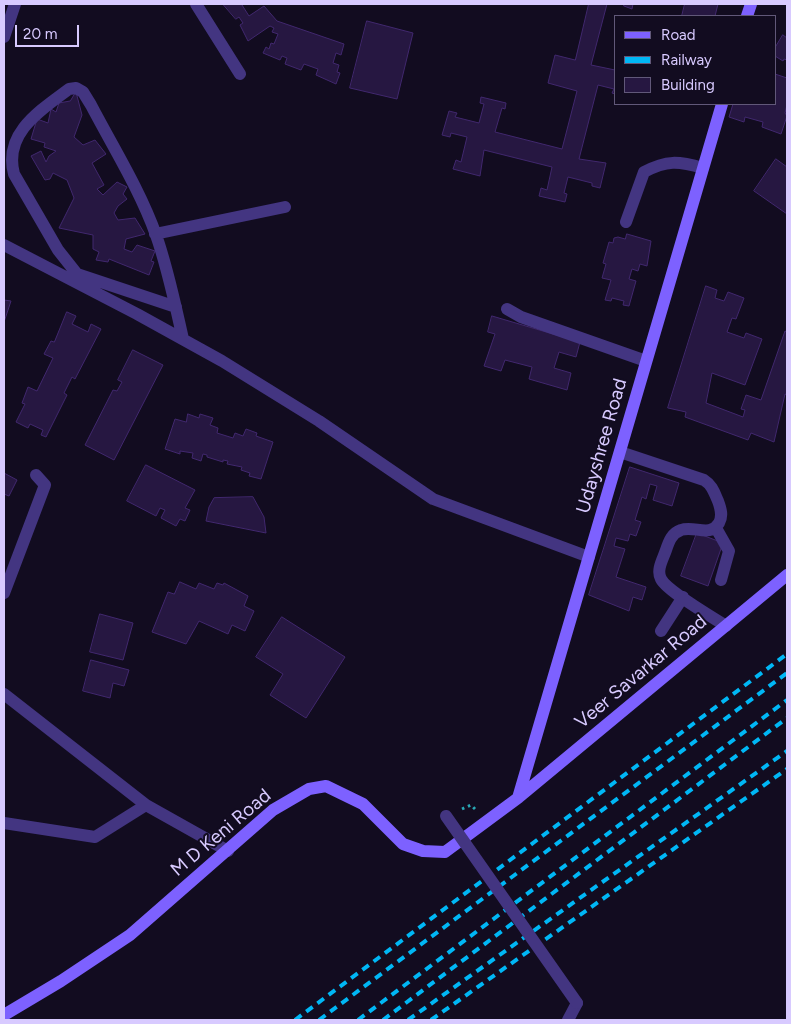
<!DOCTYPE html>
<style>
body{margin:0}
#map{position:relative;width:791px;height:1024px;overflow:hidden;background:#120c20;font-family:Figtree,sans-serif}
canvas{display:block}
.frame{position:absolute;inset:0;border:5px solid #d8caff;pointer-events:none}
.legend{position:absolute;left:614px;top:15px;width:162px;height:90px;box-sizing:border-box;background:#120c20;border:1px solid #615879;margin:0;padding:6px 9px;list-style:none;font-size:15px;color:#d8caff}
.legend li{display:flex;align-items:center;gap:10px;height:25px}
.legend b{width:25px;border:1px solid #615879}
.scale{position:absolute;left:15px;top:25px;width:64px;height:22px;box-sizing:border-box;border:2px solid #d8caff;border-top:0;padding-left:6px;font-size:15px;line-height:18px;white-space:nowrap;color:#d8caff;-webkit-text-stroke:4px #120c20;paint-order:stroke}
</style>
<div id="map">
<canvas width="791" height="1024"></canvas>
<div class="frame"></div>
<ul class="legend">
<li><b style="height:6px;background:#7d61ff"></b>Road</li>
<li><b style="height:6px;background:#00b7f5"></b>Railway</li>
<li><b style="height:14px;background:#261741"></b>Building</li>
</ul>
<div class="scale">20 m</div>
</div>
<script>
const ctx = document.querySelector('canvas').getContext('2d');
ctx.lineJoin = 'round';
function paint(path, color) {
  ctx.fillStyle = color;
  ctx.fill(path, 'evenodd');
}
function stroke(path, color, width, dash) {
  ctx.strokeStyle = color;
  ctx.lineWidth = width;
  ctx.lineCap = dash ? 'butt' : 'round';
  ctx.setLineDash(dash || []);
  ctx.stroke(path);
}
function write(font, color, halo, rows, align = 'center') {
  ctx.font = font + ' Figtree,sans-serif';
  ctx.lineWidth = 4;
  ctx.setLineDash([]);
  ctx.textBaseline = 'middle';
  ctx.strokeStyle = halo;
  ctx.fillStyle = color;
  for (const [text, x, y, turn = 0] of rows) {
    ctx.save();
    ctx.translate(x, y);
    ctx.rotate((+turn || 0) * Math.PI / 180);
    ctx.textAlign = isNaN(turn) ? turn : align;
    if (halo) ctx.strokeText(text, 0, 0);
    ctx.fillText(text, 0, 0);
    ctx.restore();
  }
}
const building = new Path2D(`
 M223,4H244L242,5L249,16L264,6L277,21L344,44L341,55L336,53L333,63L339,65L337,72L340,73L336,84L316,75L318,69L304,64L301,70L285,64L287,58L282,56L280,60L263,53L266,47L269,49L271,43L274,44L278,34L272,32L274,28L270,26L248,41L240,25L243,23L239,17L236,19Z
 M589,4H607L591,65L615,70V94L612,93L614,89L598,85L579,159L606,163L600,188L592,186V183L568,177L564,193L567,194L565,202L539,196L541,188L547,190L552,167L484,150L480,176L453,169L456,160L461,162L467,137L451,133L450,137L442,135L449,111L457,113L455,117L479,123L484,104L480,103L481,97L506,103L505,109L502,108L495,132L562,149L577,91L548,83L555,55L575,60Z
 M624,4H633L632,9L624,6Z
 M685,4H718L715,16H682Z
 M367,21L413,33L397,99L350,88Z
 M783,35L787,38V60L784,59L783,61L775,56V48Z
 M775,74L787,78V105L785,113L787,116L781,134L762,127L763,122L745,117L744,122L729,117L733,104H775Z
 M76,92L82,115L74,137L83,145L95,140L106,154L92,163L104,185L97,189L103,195L117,182L127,187L123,194L127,199L118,206L114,213L118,220L135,218L145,234L126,239L124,249L132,252L137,245L155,251L151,261L154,262L149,275L109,259L108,262L96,260L99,252L93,249V235L59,228L74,198L67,180L53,173L50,179L45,180L31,156L41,151L46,162L49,156L56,151L44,147L45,143L31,139L37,119L48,123L51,109L56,112L59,103L70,101Z
 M776,159L787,167V214L754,191Z
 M627,234L651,241L647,266L640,264L638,271L632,269L629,279L636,281L629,306L623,305L624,301L612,298L611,301L605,300L611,280L602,278L606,264L603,263L609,242L613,243L614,238L618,237L625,239Z
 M706,286L717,290L715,298L724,301L728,292L744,298L736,319L732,318L727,332L744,338L746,333L762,339L745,385L712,373L706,403L743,417L745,410L741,409L746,395L761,400L785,331L787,332V395L785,394L774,442L751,433L748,440L685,417L686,412L668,408Z
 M4,300L11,301L4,322Z
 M67,312L76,316L72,324L88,332L91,324L101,329L75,379L72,377L64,393L67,395L46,437L41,435L43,430L30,424L28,428L16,422L25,404L22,403L28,387L37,391L53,358L44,354L51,341L54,342Z
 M492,316L580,342L576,357L559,352L554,368L571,373L567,390L529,379L532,367L505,360L501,371L484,366L495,334L488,332Z
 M133,350L163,365L114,460L85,445L113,390L117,391L122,382L118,380Z
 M188,414L199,418L200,414L213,418L210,425L218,428L217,433L233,438L235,433L243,436L246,429L257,433L256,436L273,442L261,479L249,476L250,473L241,470L242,467L227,464L228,461L223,460V462L207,457V455L203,454L201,461L192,458L193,453L180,451V454L165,449L175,419L186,422Z
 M146,465L195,490L185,508L190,510L185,521L180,519L176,526L161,518L165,510L160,508L156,516L127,501Z
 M630,467L679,483L672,506L653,500L657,486L650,484L646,499L642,497L635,520L641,522L636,536L630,534L628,541L616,538L614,546L625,549L616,577L646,587L642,600L633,597L629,611L589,595Z
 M4,473L17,480L9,496L4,494Z
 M253,497L264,517L266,533L206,521L209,507L214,498Z
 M697,533L723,543L708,586L681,576Z
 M180,582L196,589L199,583L214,589L217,583L223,585L224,583L248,596L244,606L254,611L245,631L232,625L228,634L199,621L186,644L152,632L168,592L174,594Z
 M100,614L133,623L123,660L90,652Z
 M282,617L345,657L306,718L270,695L283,674L256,657Z
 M91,660L129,670L124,686L113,683L110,698L83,691Z`);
paint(building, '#261741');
stroke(building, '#41286e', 1);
stroke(new Path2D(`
 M462,809L471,805L475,809`), '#29a8b5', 3, [2.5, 4]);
stroke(new Path2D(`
 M196,4L240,74`), '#433581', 12);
stroke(new Path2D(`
 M4,37L15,4
 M626,222L644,172C667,160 678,161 703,168
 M155,234L285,207
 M4,245L137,314L222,361L319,421L433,499L589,557
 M176,307L77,274L58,250L14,174C3,133 41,110 69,89L76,88L83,92L91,105C113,147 140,190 156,235C168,269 175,304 183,339
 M507,309L521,317L646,361
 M620,452L704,480C712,485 714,492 718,501C721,509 723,516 719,523C710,538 694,525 681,530C672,533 669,541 666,550C663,559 656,570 661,579C667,591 712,617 726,626
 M716,528L729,551L721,580
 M4,593L45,485L36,475
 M661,631L683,597
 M4,694L146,805L228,851
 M4,823L95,837L146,805
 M568,1020L577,1003`), '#433581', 12);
stroke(new Path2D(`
 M747,16L751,4
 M518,798L722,104
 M4,1015L61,981L130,935L273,810L309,789L326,786L363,804L403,844L423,851L445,852L518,798L787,575`), '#7d61ff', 12);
stroke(new Path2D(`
 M295,1020L787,654
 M319,1020L787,673
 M358,1020L787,700
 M383,1020L787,718
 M408,1020L787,751
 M431,1020L787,769`), '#00b7f5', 4, [8, 6]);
stroke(new Path2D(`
 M446,816L577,1003`), '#433581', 12);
write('19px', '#d8caff', '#120c20', [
 ["Udayshree Road",602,446,-74],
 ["Veer Savarkar Road",641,672,-40],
 ["M D Keni Road",221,833,-40]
]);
</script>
